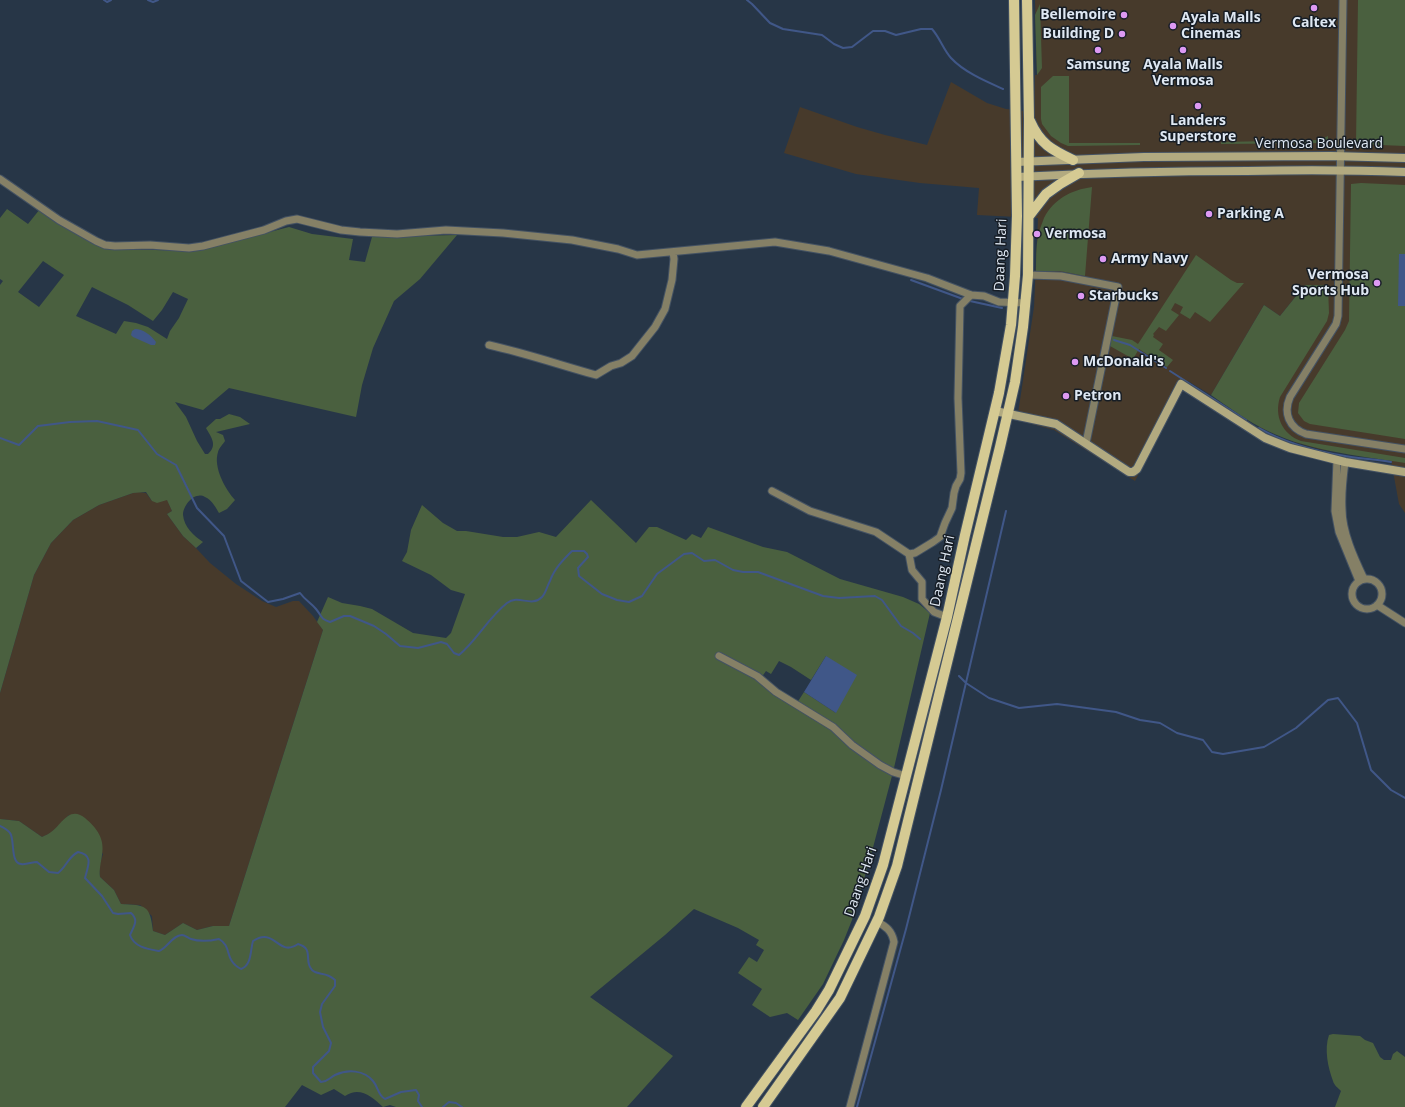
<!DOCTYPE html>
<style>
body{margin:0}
canvas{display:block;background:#273647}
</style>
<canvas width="1405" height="1107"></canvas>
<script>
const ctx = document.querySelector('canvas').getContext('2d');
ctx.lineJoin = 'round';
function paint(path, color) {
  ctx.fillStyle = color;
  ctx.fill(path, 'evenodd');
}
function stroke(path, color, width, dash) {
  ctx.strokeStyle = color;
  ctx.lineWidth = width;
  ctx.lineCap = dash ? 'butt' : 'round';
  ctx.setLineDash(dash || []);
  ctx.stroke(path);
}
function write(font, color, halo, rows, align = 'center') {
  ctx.font = font + ' "Open Sans",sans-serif';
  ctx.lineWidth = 3;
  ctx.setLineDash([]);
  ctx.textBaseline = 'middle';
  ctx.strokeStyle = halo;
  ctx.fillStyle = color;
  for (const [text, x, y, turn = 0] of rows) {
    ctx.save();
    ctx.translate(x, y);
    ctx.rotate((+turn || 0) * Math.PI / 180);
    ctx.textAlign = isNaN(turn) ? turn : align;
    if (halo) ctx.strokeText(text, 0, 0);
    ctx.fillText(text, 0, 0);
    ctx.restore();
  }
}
paint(new Path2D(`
 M1035,0H1405V513L1399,504L1391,460L1319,449L1295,442L1259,427L1305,285L1280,316L1264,305L1211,395L1188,381L1135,481L1054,430L1017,420L1034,307L1038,218L977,215L979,188L920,183L856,174L784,153L800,107L857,127L885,135L927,145L951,82L987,103L1006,109L1034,112L1035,75H1037Z
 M138,492L146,493L152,501L167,499L172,511L167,514L183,536L196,548L210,563L236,584L262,601L276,607L293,601H299L313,616L323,630L229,926H213L197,930L183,923L165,935L153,931L152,916L140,905L121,904L114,890L100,877L99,867L103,854L69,815L51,833L42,837L19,821L0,819V693L34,575L51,543L73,520L99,505L133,493Z`), '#473a2b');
paint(new Path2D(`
 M1358,0H1405V146L1356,144Z
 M1040,4L1042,68L1037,75L1035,15Z
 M1053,76H1069V143H1140V145L1068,146L1061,143L1051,136L1042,124L1041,119V87Z
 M1328,136V143L1221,144V142L1320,140Z
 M1361,183L1405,185V439L1310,424L1304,421L1298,413L1299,403L1345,330L1349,321L1351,184Z
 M1092,187L1085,276L1060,271L1040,272L1036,271C1036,259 1036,247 1038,236C1039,230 1042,224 1044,218C1054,199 1071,190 1092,187Z
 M7,209L28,224L40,209L113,249L197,251L289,227L312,234L353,239L349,260L365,262L372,237L457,235L420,279L394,301L373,348L362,385L356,417L229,388L203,410L175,402L186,417L197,441L205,454H208C218,445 211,437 206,428L216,419H220L229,414L240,417L250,424L216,432L223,435L225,441C223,444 219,448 218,452C213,467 225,489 235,500L227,509L219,513C216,508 212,500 205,497C195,491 183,505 183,515C184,527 194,536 203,542L196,548L183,536L167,514L172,511L167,500L157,503L152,501L146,492L133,493L99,505L73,520L51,543L34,575L0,693V285L3,281L0,279V218ZM43,261L64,275L39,307L18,292ZM92,287L128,305L153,321L162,310L173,292L188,299L179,318L170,331L167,339L148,327L136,323L124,321L116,334L76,316Z
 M1196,255L1231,280L1237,283H1244L1210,322L1195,312L1190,319L1180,313L1183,307L1175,303L1171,310L1179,315L1166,331L1159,327L1153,334L1154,335L1153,337L1163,344L1159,350L1173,360L1167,367L1139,349L1133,359L1110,346L1112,336L1132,340L1138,344Z
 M1305,285H1326L1328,286L1329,313L1327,321L1280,397C1274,416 1282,434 1301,441L1405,458V463C1356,455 1304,451 1260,427C1243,418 1227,406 1211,395L1264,305L1280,316Z
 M591,500L636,543L649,527H657L686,540L692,534L701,538L708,527L763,547L787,552L840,579L903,597L919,604L930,613L893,772L871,855L852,920L844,940L823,984L798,1020L787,1013L770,1017L752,1005L762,989L738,973L749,957L757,962L764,950L756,945L759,940L738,928L694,909L665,935L590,997L673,1056L627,1107H396L390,1105L383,1107C372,1097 360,1086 345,1096L334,1089L321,1095L302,1085L285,1107H0V819L19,821L42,837C57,831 57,824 68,816C74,812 80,814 85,818C97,828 105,839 102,855C101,863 99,869 100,877L114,890L121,904C146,905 150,905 153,931L165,935L183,923L197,930L213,926H229L323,630L317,622L328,597L342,603L360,606L372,609L413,633L446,638L451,633L465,594L451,590L431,575L402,561L407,552L411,530L422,505L443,523L457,531H466L503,537H517L539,532L556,537ZM826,656L836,713L804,692L797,703L761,678L766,671L771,674L779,661L791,667L811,680Z
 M1333,1034L1360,1036L1365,1040L1373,1043L1380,1057L1384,1060H1391L1393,1054L1397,1051L1405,1057V1107H1335L1341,1091C1338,1088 1334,1085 1333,1081C1328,1068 1324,1049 1329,1035Z`), '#4a603f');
paint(new Path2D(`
 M1399,254H1405V306H1398Z
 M135,329C143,329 151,335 156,342L155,345H151L133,337L131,335L132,331Z
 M826,656L857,675L836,713L804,692Z`), '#405788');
stroke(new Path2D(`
 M104,0L107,2L111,0
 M148,0L153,2L158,0
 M747,0L752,4L770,23L783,29L822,35L834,44L843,48L852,47L873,31H885L896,35L921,29H932C940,38 943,49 951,58C964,72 985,81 1003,89
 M911,280L963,299
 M970,301L1002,308
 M1114,340L1130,345L1166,368
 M1170,371L1246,420
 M1259,428C1285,443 1315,451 1345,456C1360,459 1376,459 1391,462
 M0,438L19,445L38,426L70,422L97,421L138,430L157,454L176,465L197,508L224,536L241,581L268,602L283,599L300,593C306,601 311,603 316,609C322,616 320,619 330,622L344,616H350L374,626L386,634L400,646L418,648L441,642L447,644L454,653L459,655C477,640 488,618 507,603C519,594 531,608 542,597C546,593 547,586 550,581C554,569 563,560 572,551H584L587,554L588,557L578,568L579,576L602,594L617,600L629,602L642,596L657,574L684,554L692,553L704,561L715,560L733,570L743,572H758L823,596L839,598L875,596L882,600L901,626L913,633L920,639
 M959,676L966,683L989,698L1019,708L1057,704L1116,712L1140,720L1160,723L1177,733L1203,740L1212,752L1223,754L1264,747L1296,728L1328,700L1338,698L1357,723L1371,770L1391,790L1405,798
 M0,826C4,828 8,830 10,833C15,839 10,863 21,864C26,865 32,862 37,862L49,872L58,873C67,866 68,857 78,852C94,855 88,866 85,878L102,896L113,913L118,914L131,913C139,920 134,926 130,935C134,947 147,949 159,951C167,948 173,935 182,935C185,935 188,938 191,939C200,942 210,941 219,939C233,947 223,959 241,969C252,965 250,951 253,941C275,926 278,958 298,944C315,949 303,961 312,970C318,976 326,971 335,980V986L322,1004L320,1012L323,1027L331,1043L329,1051L313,1067V1073L321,1082C329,1081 329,1078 335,1075C348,1069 364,1070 373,1081C379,1088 377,1094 385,1099L401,1092L416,1090L419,1095L418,1101L422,1107
 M443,1107L449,1102L456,1103L462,1107
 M857,1107L906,929L941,790L1006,511`), '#405788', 2);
const street = new Path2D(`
 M1343,0L1338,316L1336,324L1290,397C1283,413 1289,428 1306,434L1405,449
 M0,179L59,220L96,241L105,245L115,246L150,245L189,248L203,246L264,230L286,221L297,219L341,230L360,232L397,234L446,230L503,233L572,240L618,249L637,255L775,242L829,251L927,278L971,295L984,296L999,302L1026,303
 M1028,275L1061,276L1118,287L1086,443
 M489,345C525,353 560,365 596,375L611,366L621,363L632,356L655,327L665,309L672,280L674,259L673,252
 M1337,460L1335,511L1339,532L1359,581
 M1345,462C1343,477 1341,493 1342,509C1342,532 1354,558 1364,579
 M772,491L810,511L876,532L909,554L915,553L933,542L940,537L945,523L952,508L954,493L956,486L960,479L961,473L958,398L960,306L971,295
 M909,554L912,570L922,582V599L934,612L947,617
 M1352 594a15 15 0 1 1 30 0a15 15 0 1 1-30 0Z
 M1377,605L1405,623
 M719,656L757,676L776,692L833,727L852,745L880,765L893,772L906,776
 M850,1107L894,942C892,931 886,926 877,922`);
const secondary = new Path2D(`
 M1016,162L1144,157L1331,156L1405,158
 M1017,177C1093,173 1170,171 1247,171C1300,170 1352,170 1405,172
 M995,411L1056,424L1129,472H1133L1137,469L1181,384L1265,438L1290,448L1345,462L1405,472`);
const primary = new Path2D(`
 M1030,121C1040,144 1052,150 1073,160
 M1029,216L1046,194L1060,184L1079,173
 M746,1107L816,1011L829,990L865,916L883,865L947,617L965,535L999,393L1011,325L1015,276L1017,216L1014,0
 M763,1107L840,998L879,917L897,866L1000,447L1015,382L1023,327L1028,275L1029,120L1027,0`);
stroke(street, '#445263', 9);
stroke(secondary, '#445263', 10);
stroke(primary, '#445263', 12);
stroke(street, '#858066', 7);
stroke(secondary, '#b2aa80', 8);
stroke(primary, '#d5ca93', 10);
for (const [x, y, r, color] of [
 [1314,8,4,"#dd99f3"],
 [1124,15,4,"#dd99f3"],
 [1173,26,4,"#dd99f3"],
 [1122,34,4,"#dd99f3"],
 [1098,50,4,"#dd99f3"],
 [1183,50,4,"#dd99f3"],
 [1198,106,4,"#dd99f3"],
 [1209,214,4,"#dd99f3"],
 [1037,234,4,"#dd99f3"],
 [1103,259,4,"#dd99f3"],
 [1377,283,4,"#dd99f3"],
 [1081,296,4,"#dd99f3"],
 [1075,362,4,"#dd99f3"],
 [1066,396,4,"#dd99f3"]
]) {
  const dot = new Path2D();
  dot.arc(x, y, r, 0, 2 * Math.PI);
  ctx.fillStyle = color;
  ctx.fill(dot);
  stroke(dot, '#161d25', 1.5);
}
write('bold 14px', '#dfe8f3', '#161d25', [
 ["Bellemoire",1116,15,"right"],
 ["Ayala Malls",1181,18],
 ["Cinemas",1181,34],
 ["Caltex",1314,23,"center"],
 ["Building D",1114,34,"right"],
 ["Samsung",1098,65,"center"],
 ["Ayala Malls",1183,65,"center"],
 ["Vermosa",1183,81,"center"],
 ["Landers",1198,121,"center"],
 ["Superstore",1198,137,"center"],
 ["Parking A",1217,214],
 ["Vermosa",1045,234],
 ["Army Navy",1111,259],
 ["Vermosa",1369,275,"right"],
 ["Sports Hub",1369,291,"right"],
 ["Starbucks",1089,296],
 ["McDonald's",1083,362],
 ["Petron",1074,396]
], 'left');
write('14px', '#dfe8f3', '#161d25', [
 ["Vermosa Boulevard",1319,144],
 ["Daang Hari",1001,255,-88],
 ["Daang Hari",943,571,-78],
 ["Daang Hari",861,882,-71]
]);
</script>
